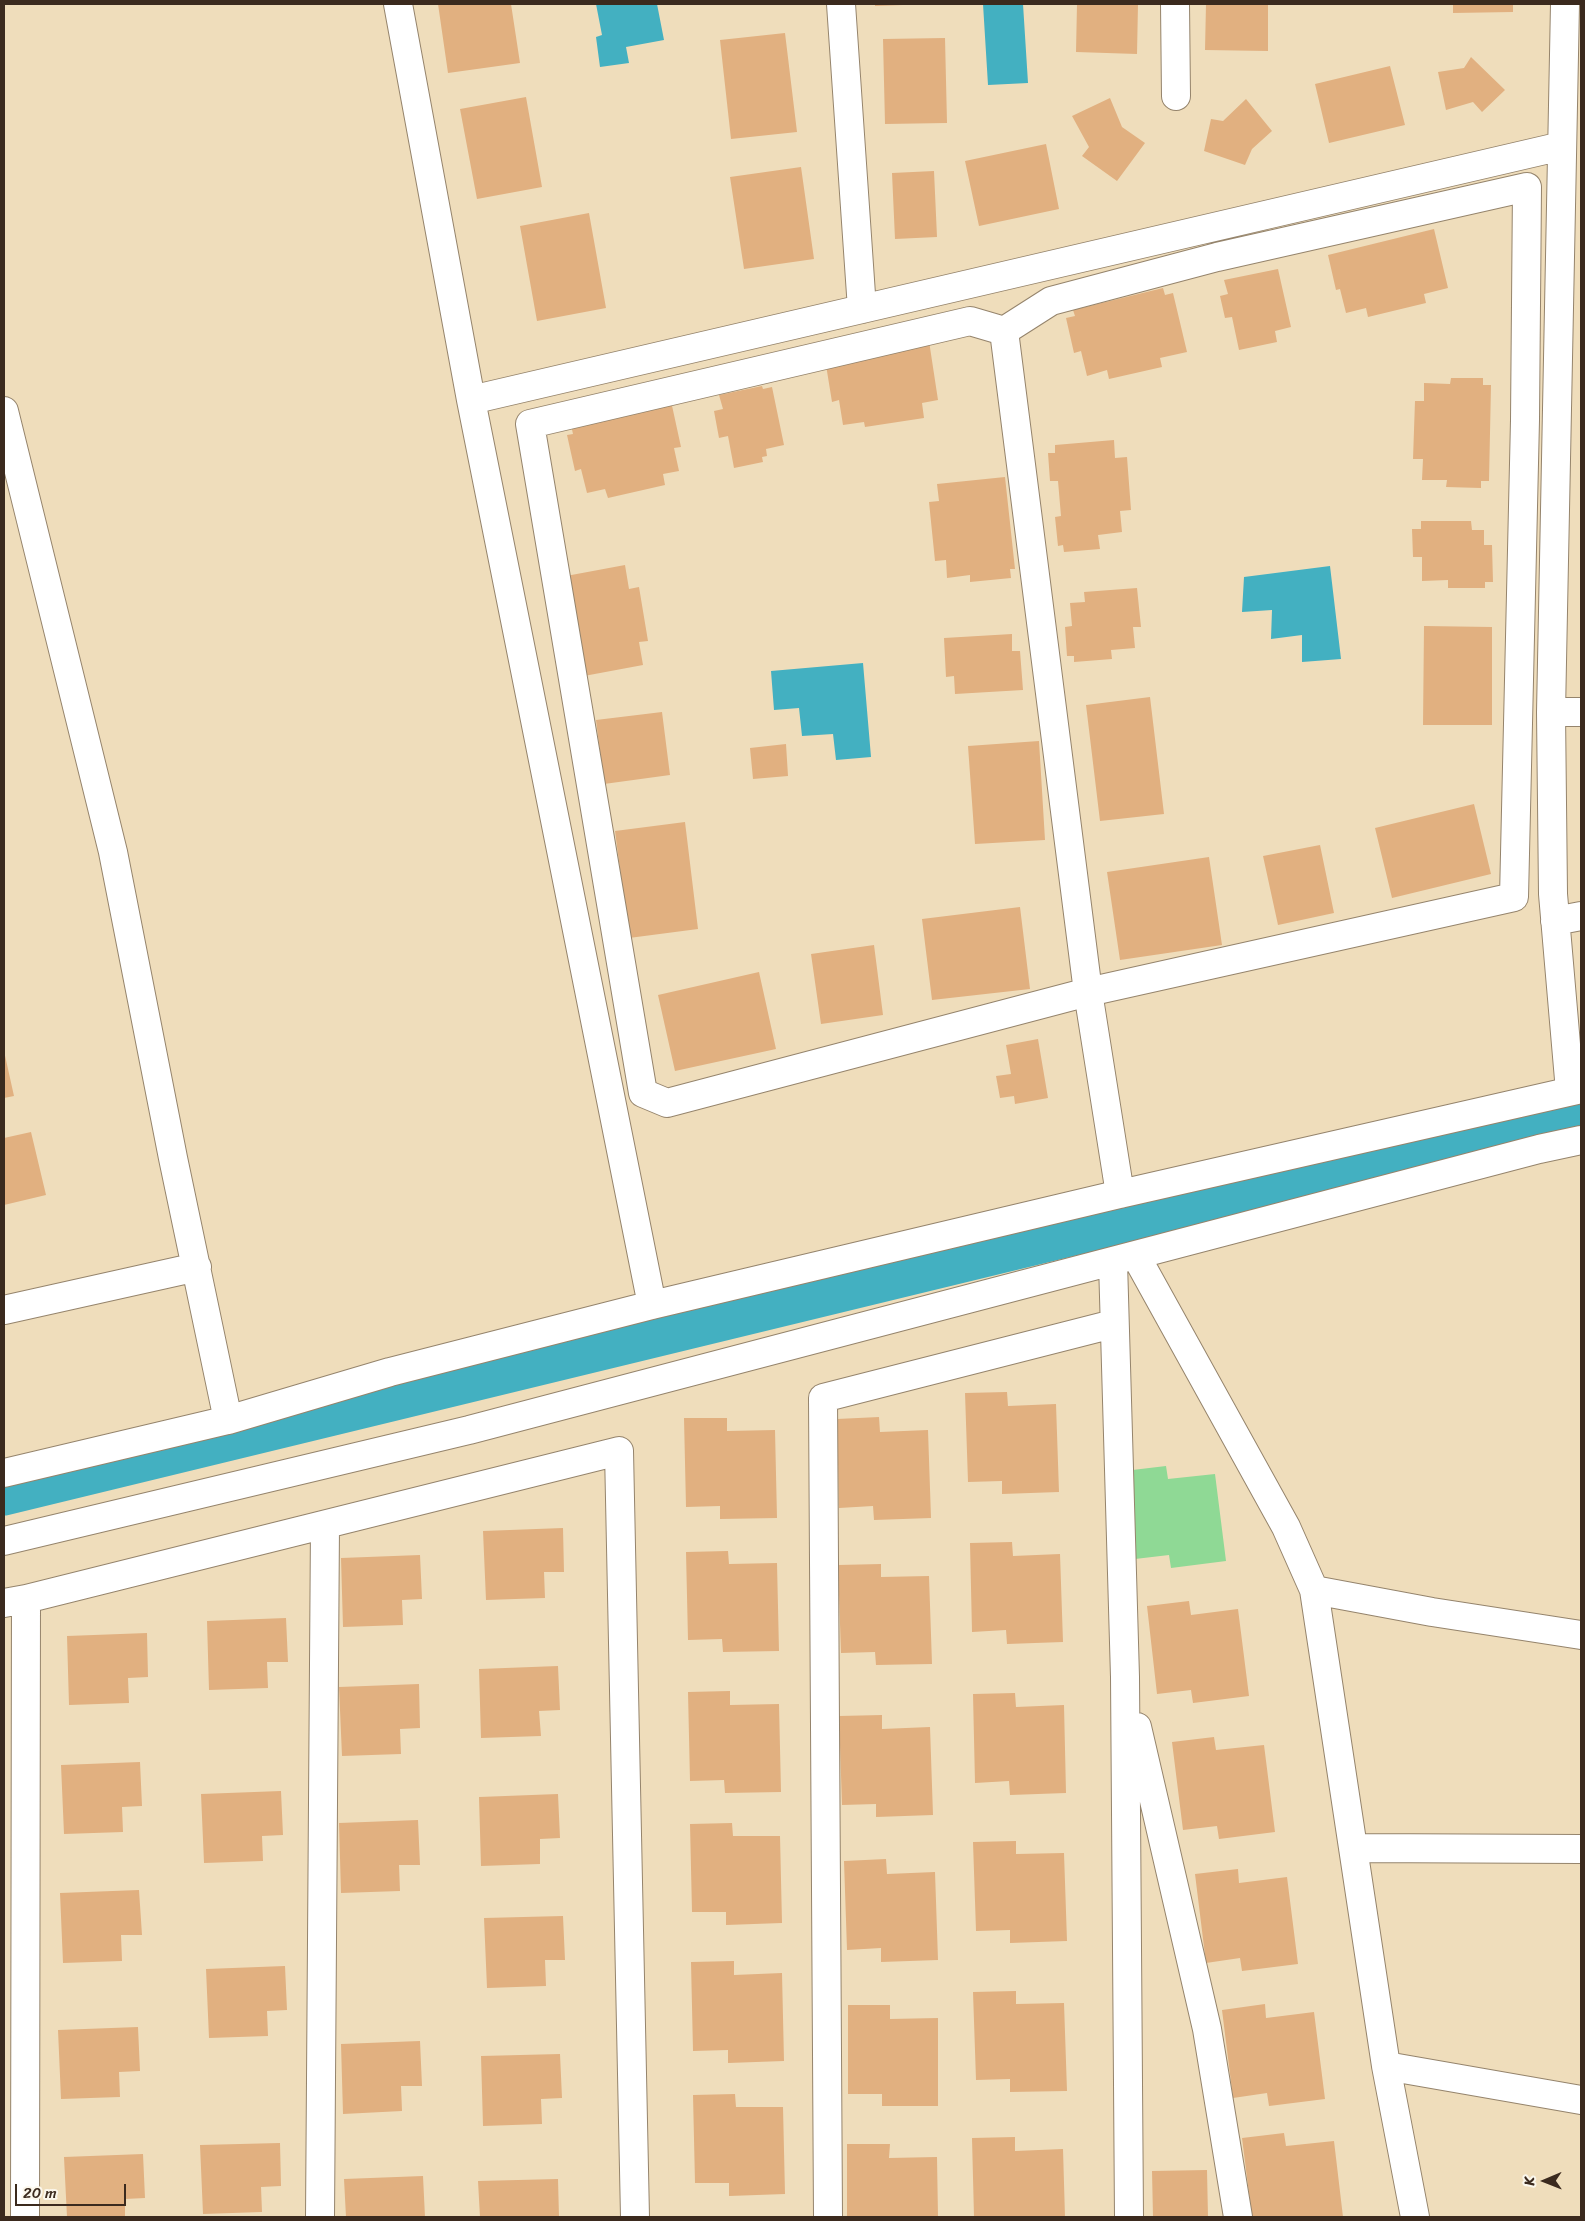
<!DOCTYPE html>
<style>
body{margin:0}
#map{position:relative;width:1585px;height:2221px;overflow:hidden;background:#efddbb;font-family:Sriracha,sans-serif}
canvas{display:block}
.frame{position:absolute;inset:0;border:5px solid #3b2a1e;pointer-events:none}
.north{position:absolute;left:1520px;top:2156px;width:50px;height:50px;-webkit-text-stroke:4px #fbf7ec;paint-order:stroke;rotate:269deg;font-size:14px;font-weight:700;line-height:20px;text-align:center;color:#3b2a1e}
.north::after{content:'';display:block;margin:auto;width:18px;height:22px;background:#3b2a1e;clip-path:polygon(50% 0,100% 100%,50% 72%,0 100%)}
.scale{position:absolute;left:15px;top:2184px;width:111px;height:22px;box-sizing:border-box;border:2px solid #3b2a1e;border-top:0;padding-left:6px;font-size:15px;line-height:18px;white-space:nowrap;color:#3b2a1e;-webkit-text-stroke:4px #fbf7ec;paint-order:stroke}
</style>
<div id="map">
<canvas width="1585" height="2221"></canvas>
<div class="frame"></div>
<div class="north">K</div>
<div class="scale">20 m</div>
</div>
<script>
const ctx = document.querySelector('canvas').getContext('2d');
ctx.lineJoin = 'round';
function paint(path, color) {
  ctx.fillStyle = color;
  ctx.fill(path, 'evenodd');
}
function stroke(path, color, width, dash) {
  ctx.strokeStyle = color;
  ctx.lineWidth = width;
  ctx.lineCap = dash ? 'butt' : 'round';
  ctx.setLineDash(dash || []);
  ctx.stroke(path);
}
paint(new Path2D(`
 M1166,1466L1168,1479L1215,1474L1226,1561L1171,1568L1169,1555L1135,1559L1124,1471Z`), '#8fd995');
paint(new Path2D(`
 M596,4H657L664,40L626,47L629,63L600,67L596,37L602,35Z
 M983,4H1023L1028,83L988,85Z
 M1330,566L1341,659L1302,662V635L1271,639L1272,610L1242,612L1244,577Z
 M863,663L871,757L836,760L833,734L802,736L799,708L774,710L771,671Z`), '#43b0c1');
stroke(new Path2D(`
 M4,1496L1403,1156L1581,1117`), '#43b0c1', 39);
paint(new Path2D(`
 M438,4H511L520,63L448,73Z
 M875,4H903V5L875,6Z
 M1077,4H1138L1137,54L1076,52Z
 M1206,4H1268V51L1205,50Z
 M1453,4H1513V12L1453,13Z
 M785,33L797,132L731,139L720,40Z
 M945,38L947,123L885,124L883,39Z
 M1471,57L1505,90L1482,112L1473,102L1446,110L1438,72L1464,68Z
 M1390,66L1405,125L1329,143L1315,84Z
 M526,97L542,187L477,199L460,109Z
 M1110,98L1122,127L1145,143L1117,181L1082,156L1089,147L1072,116Z
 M1246,99L1272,131L1252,149L1245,165L1204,151L1211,119L1223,121Z
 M1046,144L1059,209L979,226L965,161Z
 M801,167L814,259L744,269L730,177Z
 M934,171L937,237L895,239L892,173Z
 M589,213L606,308L537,321L520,226Z
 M1434,229L1448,288L1424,294L1426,303L1368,317L1366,308L1346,313L1340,289L1336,290L1328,255Z
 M1278,269L1291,327L1275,331L1277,342L1239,350L1232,317L1225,318L1220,296L1228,294L1224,280Z
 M1163,288L1165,295L1173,293L1187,352L1160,358L1162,367L1109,379L1107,370L1087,376L1081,351L1074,353L1066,318L1075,316L1073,310Z
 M929,341L938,400L922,403L924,418L865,427L864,422L843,425L839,400L832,402L826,365Z
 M1451,378H1483V385H1491L1489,481H1481V488L1446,487L1447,480H1422L1423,459H1413L1415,401H1424V383L1450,384Z
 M762,386L763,389L772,387L784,445L766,449L767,456L762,457L763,462L734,468L728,436L719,438L714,411L723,409L719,395Z
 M671,401L681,447L674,448L679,471L663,474L665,485L608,498L605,489L587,493L581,469L575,471L567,435L573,434L571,425Z
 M1114,440L1115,458L1127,457L1131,510L1120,511L1122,532L1098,535L1100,549L1064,552L1063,545L1058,546L1055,517L1061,516L1058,481H1050L1048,453H1055V445Z
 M1005,477L1015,569H1010L1011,578L970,582V575L947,578L946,560L935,561L929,502L939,501L937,484Z
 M1421,521H1471L1472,530H1484V545H1492L1493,582H1485V588H1448V580L1422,581V557H1413L1412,529H1421Z
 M625,565L629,589L639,587L648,641L639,642L643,665L584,676L566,576Z
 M1137,588L1141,627H1133L1135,648L1111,650L1112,659L1074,662V656H1067L1065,627L1072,626L1070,603L1085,602L1084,592Z
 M1424,626L1492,627V725H1423Z
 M1012,634V651H1020L1023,690L955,694L954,676L946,677L944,638Z
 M1150,697L1164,814L1100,821L1086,705Z
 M662,712L670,775L604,784L596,720Z
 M1039,741L1045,840L975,844L968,746Z
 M786,744L788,776L753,779L750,748Z
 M1474,804L1491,874L1392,898L1375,828Z
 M685,822L698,929L629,938L615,831Z
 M1320,845L1334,913L1278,925L1263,856Z
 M1209,857L1222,945L1120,960L1107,872Z
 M1020,907L1030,989L932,1000L922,919Z
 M874,945L883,1015L821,1024L811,954Z
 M759,972L776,1049L675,1071L658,995Z
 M1038,1039L1048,1098L1015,1104L1014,1096L1000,1098L996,1076L1011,1074L1006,1045Z
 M4,1051L14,1096L4,1098Z
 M31,1132L46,1195L4,1205V1138Z
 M1007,1392L1008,1406L1056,1404L1059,1492L1002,1494V1481L968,1482L965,1393Z
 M879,1417L880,1432L928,1430L931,1518L874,1520L873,1506L839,1508L837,1419Z
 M684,1418H727V1431L775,1430L777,1518L720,1519V1506L686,1507Z
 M563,1528L564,1572H544L545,1598L486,1600L483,1531Z
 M1012,1542L1013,1556L1060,1554L1063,1642L1007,1644L1006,1630L972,1632L970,1543Z
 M728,1551L729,1564L777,1563L779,1651L723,1652L722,1639L688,1640L686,1552Z
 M420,1555L422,1599L402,1600L403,1625L343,1627L341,1558Z
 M881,1564V1577L929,1576L932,1664L876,1665L875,1652L841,1653L838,1565Z
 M1189,1601L1191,1615L1238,1609L1249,1696L1193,1703L1191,1690L1157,1694L1147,1606Z
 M286,1618L288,1662H267L268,1688L209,1690L207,1621Z
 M147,1633L148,1677L128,1678L129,1703L69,1705L67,1636Z
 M558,1666L560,1710L539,1711L541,1736L481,1738L479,1669Z
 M419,1684L420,1728L400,1729L401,1754L342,1756L339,1687Z
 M730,1691V1705L779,1704L781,1792L725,1793L724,1780L690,1781L688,1692Z
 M1015,1693L1016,1707L1064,1705L1066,1793L1010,1795L1009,1781L975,1783L973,1694Z
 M882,1715V1729L930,1727L933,1815L876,1817V1804L842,1805L839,1716Z
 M1214,1737L1216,1750L1264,1745L1275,1832L1219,1839L1217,1826L1183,1830L1172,1742Z
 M140,1762L142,1806L122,1807L123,1832L64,1834L61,1765Z
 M281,1791L283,1835L262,1836L263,1861L204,1863L201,1794Z
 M558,1794L560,1838L540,1839V1864L481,1866L479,1797Z
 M418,1820L420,1865H399L400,1891L341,1893L339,1823Z
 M732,1823L733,1836H780L782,1923L726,1925V1912H692L690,1824Z
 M1016,1841V1854L1064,1853L1067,1941L1010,1943V1930L976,1931L973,1842Z
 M886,1859L887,1874L935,1872L938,1960L881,1962V1948L847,1950L844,1861Z
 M1238,1869L1239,1883L1287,1877L1298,1964L1242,1971L1240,1958L1206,1963L1195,1874Z
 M139,1890L142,1935H121L122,1961L63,1963L60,1893Z
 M563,1916L565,1960H545L546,1986L487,1988L484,1918Z
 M734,1961V1975L782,1973L784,2061L728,2063V2050L693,2051L691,1962Z
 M285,1966L287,2010L267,2011L268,2036L209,2038L206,1969Z
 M1016,1991V2004L1064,2003L1067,2091L1010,2092V2079L976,2080L973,1992Z
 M1265,2004L1266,2018L1314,2012L1325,2099L1269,2106L1267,2093L1233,2098L1222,2010Z
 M848,2005H890V2019L938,2018V2106H882V2094H848Z
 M138,2027L140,2071L119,2072L120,2097L61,2099L58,2030Z
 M420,2041L422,2086H401L402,2111L343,2114L341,2044Z
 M560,2054L562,2098L541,2099L542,2124L483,2126L481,2056Z
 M735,2094L736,2107H783L785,2194L729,2196V2183H695L693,2095Z
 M1284,2133L1286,2146L1334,2141L1343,2217H1252L1242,2138Z
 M1015,2137V2151L1063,2149L1065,2217H974L972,2138Z
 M280,2143L281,2186L261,2187L262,2212L203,2214L200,2145Z
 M847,2144H890L889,2158L937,2157L938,2217H847Z
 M143,2154L145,2198L125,2199V2217H67L64,2157Z
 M1207,2170L1208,2217H1153L1152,2171Z
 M423,2176L425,2217H346L344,2179Z
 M558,2179L559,2217H480L478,2181Z`), '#e1b080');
const minor = new Path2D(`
 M398,4L471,400L652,1305
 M841,4L862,309
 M1175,4L1176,96
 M1565,4L1551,712L1553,894L1570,1091
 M1004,331L1051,301L1217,257L1527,187L1525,420L1514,897L1088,992L667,1103L643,1093L530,424L970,321L1004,331L1088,992L1120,1194
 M471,400L1562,146
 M4,411L113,852L173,1158L228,1420
 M1551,712H1581
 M1555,921L1581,916
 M1136,1256L1286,1527L1314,1590L1386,2066L1415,2217
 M1113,1262L1125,1677L1129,2217
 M4,1310L197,1267
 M4,1473L228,1420L390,1372L652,1305L1120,1194L1581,1089
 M4,1541L469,1430L1539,1149L1581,1140
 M1314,1590L1432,1612L1581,1635
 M4,1603L26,1599L619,1451L635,2217
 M1137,1727L1207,2029L1238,2217
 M1353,1848L1581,1849
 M1386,2066L1581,2100
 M25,2217L26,1599
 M320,2217L325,1525
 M828,2217L823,1398L1113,1324`);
stroke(minor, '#95846c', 30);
stroke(minor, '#fff', 28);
</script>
